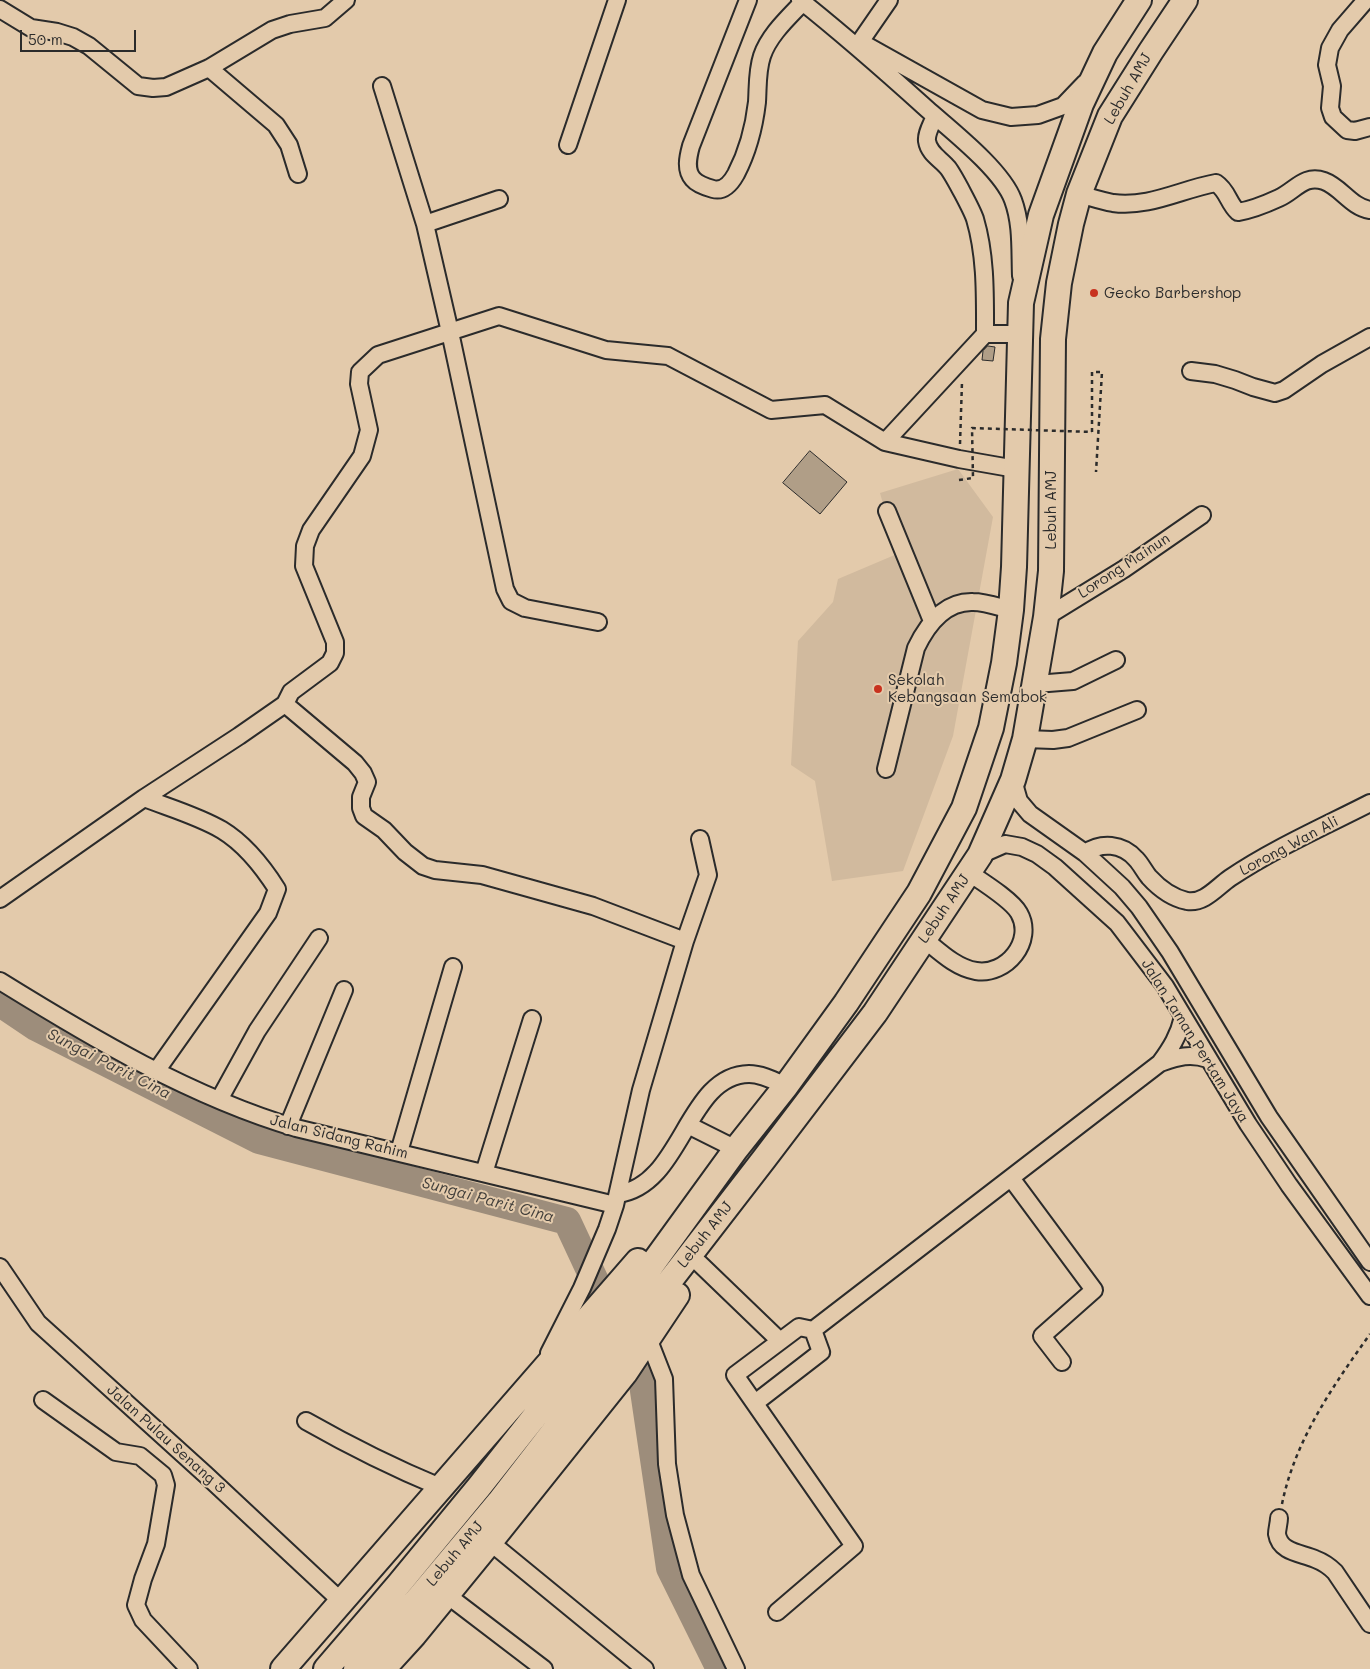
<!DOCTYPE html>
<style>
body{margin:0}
#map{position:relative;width:1370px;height:1669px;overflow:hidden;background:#e3caab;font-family:Mali,sans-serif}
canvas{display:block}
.scale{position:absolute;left:20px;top:30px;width:116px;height:22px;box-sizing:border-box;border:2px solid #2b2b2b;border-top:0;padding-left:6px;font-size:15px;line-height:18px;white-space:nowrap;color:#2b2b2b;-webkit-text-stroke:4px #e3caab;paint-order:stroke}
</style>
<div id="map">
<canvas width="1370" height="1669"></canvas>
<div class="scale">50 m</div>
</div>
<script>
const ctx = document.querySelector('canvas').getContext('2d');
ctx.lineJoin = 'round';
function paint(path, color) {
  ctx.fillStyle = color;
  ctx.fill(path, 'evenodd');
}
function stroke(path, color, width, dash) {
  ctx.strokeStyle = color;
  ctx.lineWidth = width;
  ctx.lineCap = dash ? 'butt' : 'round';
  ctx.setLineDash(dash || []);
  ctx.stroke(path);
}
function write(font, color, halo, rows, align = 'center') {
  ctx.font = font + ' Mali,sans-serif';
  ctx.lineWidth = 4;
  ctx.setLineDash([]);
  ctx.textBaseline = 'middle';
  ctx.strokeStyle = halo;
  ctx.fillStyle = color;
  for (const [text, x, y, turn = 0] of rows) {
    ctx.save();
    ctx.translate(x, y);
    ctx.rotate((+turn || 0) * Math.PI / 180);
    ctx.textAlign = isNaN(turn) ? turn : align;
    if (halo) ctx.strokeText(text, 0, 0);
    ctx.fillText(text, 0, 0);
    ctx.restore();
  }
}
paint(new Path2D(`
 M958,469L993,517L953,736L903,871L832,881L815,781L791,765L798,641L833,602L838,579L897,554L880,493Z`), '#d1ba9e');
stroke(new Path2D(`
 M0,1003L36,1027L259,1140L567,1221L643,1384L670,1568L720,1669`), '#9d8d7b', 28);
const building = new Path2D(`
 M988,346L995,347L993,361L982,360L983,351Z
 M810,451L847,482L820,514L783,483Z`);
paint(building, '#b09e87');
stroke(building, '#2b2b2b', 1);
const minor = new Path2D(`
 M748,0L691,146C688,157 685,170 693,179C697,184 706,187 713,189C724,192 731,183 736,174C748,151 754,128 757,102C758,86 757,71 762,56C769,35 788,18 803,2
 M800,0C844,35 886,72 927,109C952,131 1002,170 1013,200C1022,224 1020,251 1021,276
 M1366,0L1340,30L1330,48L1327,65L1332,86L1330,108L1333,117L1347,130L1355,131L1370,127
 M0,9L31,28L57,32L73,37L89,46L138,86L153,88L166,87L209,68L272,30L290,24L325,18L346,0
 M860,42L889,0
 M864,44L982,110L1011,117L1038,115L1063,106L1085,83
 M209,68L276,125L289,145L298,174
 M382,86L425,224L450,332L505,589L511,601L525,608L598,622
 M935,116C932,124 926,133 927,141C929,154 941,159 948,168C954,176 972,210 975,219C986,256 985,296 985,334
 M568,145L617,0
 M1079,194C1090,197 1102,201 1113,203C1149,208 1182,189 1216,183C1228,191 1228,203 1238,212C1251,210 1266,204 1279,198C1295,191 1304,174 1324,181C1341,187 1351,207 1370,210
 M425,224L499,199
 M1191,371L1215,374L1235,380L1253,387L1275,393L1284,390L1322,364L1370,337
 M885,442L985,334H1019
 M887,511L932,621
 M1046,617L1124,569L1202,515
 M1036,684L1073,681L1116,660
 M285,704L355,763L363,773L367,782L361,797V808L364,816L384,830L405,852L423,866L435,870L482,875L593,906L685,941
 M1025,739L1053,740L1068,738L1137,710
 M886,769L916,648C927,625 944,601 973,602C985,602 999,607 1011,610
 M1013,780L1019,801L1030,814L1085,853L1122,887L1139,907L1170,952L1269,1117L1370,1262
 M144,798C170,808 198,816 222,830C245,844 263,867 277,889L268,913L157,1070
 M1085,853C1101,842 1122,843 1136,859C1141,864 1144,871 1149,877C1159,888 1173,898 1187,901C1204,904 1217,887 1230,878C1273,849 1323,827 1370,803
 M980,855L1005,844L1022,847L1037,854L1055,867L1117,923L1165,986L1248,1124L1289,1185L1370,1296
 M0,899L144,798L239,736L285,704L291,692L330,663L335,653V642L304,566L305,546L311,530L362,456L369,430L359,384L360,372L378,355L499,316L606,350L668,356L771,410L825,405L885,442L959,459L1016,469
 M924,939C939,951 956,968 976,971C1006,976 1035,941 1019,913C1012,900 981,881 968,872
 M0,981C92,1038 191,1097 296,1128L615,1205
 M1160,1063C1178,1057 1189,1053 1208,1059
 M219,1100L257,1031L319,938
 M688,1125L736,1149
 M288,1126L344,990
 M399,1152L453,967
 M484,1173L532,1019
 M1011,1178L1094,1290L1042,1336L1062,1362
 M618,1194C683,1185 686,1075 749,1074C762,1074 775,1081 786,1086
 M699,1263L780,1341
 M0,1267L38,1323L206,1475L342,1602
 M813,1330L1160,1063C1171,1048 1179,1035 1183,1017
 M648,1338L664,1379L667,1464L675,1515L691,1575L736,1669
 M549,1353L582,1288L607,1229L615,1205L641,1090L685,941L708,875L700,839
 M43,1400L116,1452L140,1456L163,1475L166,1485L156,1544L143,1579L136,1605L143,1620L189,1669
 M755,1403L821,1352L813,1330L799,1327L735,1375L854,1546L777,1612
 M306,1421C350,1446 394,1468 440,1487
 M1279,1518C1279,1523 1277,1529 1277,1534C1280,1553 1302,1553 1315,1559C1323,1562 1329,1566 1335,1572L1370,1624
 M490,1542L645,1669
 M447,1595L544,1669`);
const highway = new Path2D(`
 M283,1669L638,1261
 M326,1669L399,1584L479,1487L622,1306L736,1149L786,1086L846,1003L919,893L964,808L991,728L1004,663L1011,610L1014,567L1021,303L1041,215L1081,104L1105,53L1139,0
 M356,1669L417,1600L499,1502L764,1159L875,1013L980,855L1013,780L1025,739L1046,617L1051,571L1053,339L1059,283L1071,224L1079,194L1110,116L1151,51L1185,0
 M383,1669L414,1635L490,1542L625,1373L677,1295`);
stroke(minor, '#2b2b2b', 20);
stroke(highway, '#2b2b2b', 28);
stroke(new Path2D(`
 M1092,432V372H1102L1096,472
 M960,444L962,382
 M1282,1504C1295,1440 1333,1386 1370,1334`), '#2b2b2b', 2.5, [4, 4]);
stroke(minor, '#e3caab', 16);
stroke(highway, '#e3caab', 24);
stroke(new Path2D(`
 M959,480L973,478L972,428L1092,432`), '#2b2b2b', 2.5, [4, 4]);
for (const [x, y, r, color] of [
 [1094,293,5,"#c8321e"],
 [878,689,5,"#c8321e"]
]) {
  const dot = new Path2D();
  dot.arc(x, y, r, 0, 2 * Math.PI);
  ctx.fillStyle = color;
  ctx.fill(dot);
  stroke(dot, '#e3caab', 2);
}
write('15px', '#2b2b2b', '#e3caab', [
 ["Lebuh AMJ",1128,89,-60],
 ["Lebuh AMJ",1051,510,-90],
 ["Lorong Mainun",1124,566,-33],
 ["Lorong Wan Ali",1289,846,-28],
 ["Lebuh AMJ",944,909,-56],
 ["Jalan Taman Pertam Jaya",1195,1041,58],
 ["Jalan Sidang Rahim",339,1137,14],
 ["Lebuh AMJ",705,1235,-52],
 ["Jalan Pulau Senang 3",166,1439,42],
 ["Lebuh AMJ",455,1554,-50]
]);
write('15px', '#2b2b2b', '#e3caab', [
 ["Gecko Barbershop",1104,293],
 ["Sekolah",888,680],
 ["Kebangsaan Semabok",888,697]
], 'left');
write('italic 16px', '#423f3b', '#e3caab', [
 ["Sungai Parit Cina",109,1064,27],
 ["Sungai Parit Cina",488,1200,15]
]);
</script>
